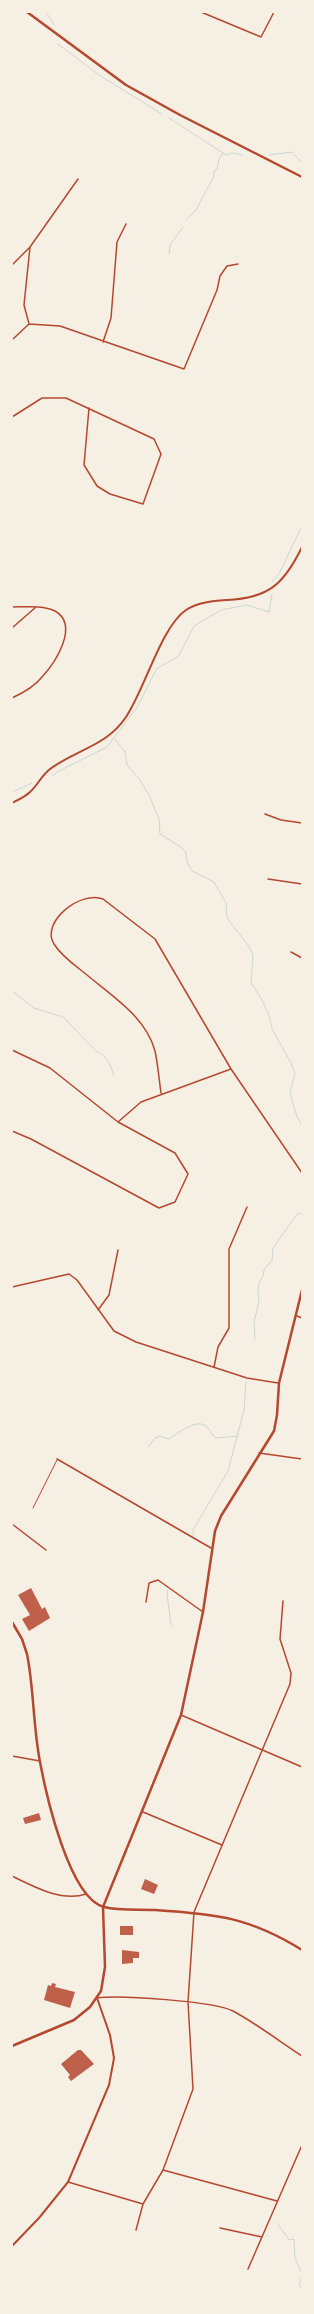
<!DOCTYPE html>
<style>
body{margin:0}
#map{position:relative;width:314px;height:2314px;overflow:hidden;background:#f6efe4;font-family:"Libre Baskerville",serif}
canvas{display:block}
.frame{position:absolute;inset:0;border:13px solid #f6efe4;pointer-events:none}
</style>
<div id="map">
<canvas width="314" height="2314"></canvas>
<div class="frame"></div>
</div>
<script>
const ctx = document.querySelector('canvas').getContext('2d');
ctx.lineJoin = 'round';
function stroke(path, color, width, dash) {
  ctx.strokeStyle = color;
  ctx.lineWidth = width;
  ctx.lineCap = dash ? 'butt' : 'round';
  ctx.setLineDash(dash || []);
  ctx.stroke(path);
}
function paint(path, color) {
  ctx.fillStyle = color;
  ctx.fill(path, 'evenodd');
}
stroke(new Path2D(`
 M46,12L55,26
 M58,44L99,75L162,114
 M169,118L226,155L232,153L242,155
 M269,155L292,152L302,163
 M186,220L196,210L214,176V171L217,169L219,159L223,153
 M169,254L170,245L183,227
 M272,582L279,574L302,526
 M115,739L125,752L127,765L140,780L150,797L159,819L160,834L181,847L186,853L187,862L192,871L214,882L226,903L227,918L248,945L253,955L251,983L261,998L269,1015L272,1029L291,1063L295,1073L290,1093L297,1117L302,1126
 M52,776L59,771L107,747L138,706L157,668L178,657L194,626L221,610L247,605L269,612L272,594
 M12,792L32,783
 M12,991L34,1008L63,1017L96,1051C107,1056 110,1064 114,1075
 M255,1339L254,1322L259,1302L258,1288L260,1281L263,1276L264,1270L272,1260L273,1248L297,1214L302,1213
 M148,1447L155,1438L160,1436L169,1439C179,1433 198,1416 208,1428C211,1432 212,1435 216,1438L238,1436
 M193,1535V1530L228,1471L244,1410L246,1382
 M168,1590L167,1594L171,1625
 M277,2223L289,2240L294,2239L295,2258L302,2274L299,2286L302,2289`), '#c9d6d2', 1);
paint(new Path2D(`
 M31,1588L42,1609L45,1607L50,1618L29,1631L22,1619L30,1615L18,1595Z
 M39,1813L41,1820L25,1824L23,1818Z
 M145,1879L158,1885L154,1894L141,1889Z
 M120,1926H133V1935H120Z
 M122,1950L139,1952V1958H133V1963L122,1964Z
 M52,1983L56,1984L55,1987L75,1992L70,2008L44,2000L48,1985L51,1986Z
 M78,2050H81L94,2064L71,2081L68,2077L70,2075L61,2064Z`), '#bf614a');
stroke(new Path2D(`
 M33,1508L57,1460`), '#b5482f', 1);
stroke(new Path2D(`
 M201,12L261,37L274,12
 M12,265L29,248
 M29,324L24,305L30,247L78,179
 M12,340L29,324L60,326L184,369L217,290L220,276L227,266L238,264
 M103,342L111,318L117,242L126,224
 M12,417L42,398H66L154,439L161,454L143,504L110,494L97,486L89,473L84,465L89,408
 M12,607C25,607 43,605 55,611C80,625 55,663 42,677C34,687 23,693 12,698
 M12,628L36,607
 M265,814L281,820L302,823
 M268,879L302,884
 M291,952L302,958
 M12,1050L50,1068L118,1122L175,1153L188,1174L175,1202L159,1208L31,1139L12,1131
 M161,1093C159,1079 158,1065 155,1051C146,1017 112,996 87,975C76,966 62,957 54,944C40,922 81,890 103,899L155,939L231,1069L302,1173
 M118,1122L141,1102L231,1069
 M12,1287L69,1274L77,1280L114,1331L136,1342L247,1378L278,1383
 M98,1310L109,1295L118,1250
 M297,1316L302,1318
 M214,1367L218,1347L229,1328V1249L247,1207
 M259,1453L302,1459
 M57,1459L211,1548
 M12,1524L46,1550
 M146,1602L149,1583L158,1580L203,1612
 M181,1715L302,1767
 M12,1756L40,1761
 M143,1812L222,1845
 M12,1876C34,1887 62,1902 86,1894
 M97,1998C120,1995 213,2001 233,2011C257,2024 279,2041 302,2056
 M163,2170L277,2201
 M68,2182L143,2204
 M220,2228L262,2237
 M136,2230L143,2204L163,2170L193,2089L188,2002L194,1912L290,1684L291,1673L280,1639L283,1601
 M248,2269L302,2145`), '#b5482f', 1.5);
stroke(new Path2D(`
 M12,803C18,800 25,797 30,792C37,786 42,775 50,769C75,750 107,746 126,717C145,689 161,627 186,610C198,602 213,601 227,600C269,598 284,584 302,547
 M12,2246L39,2218L68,2182L109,2085L114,2058L110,2035L97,1998`), '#b5482f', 2);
stroke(new Path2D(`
 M12,2046L74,2020L90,2007L101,1991L105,1967L103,1907L181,1715L203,1612L215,1531L221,1516L274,1431L277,1415L279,1383L302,1290`), '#b5482f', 2.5);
stroke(new Path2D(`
 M27,12L126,85L180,115L302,177
 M12,1622L22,1639L27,1654C34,1689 33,1726 40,1762C46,1794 69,1898 104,1907C120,1911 139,1909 155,1910C216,1914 249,1917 302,1950`), '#b5482f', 2.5);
</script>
